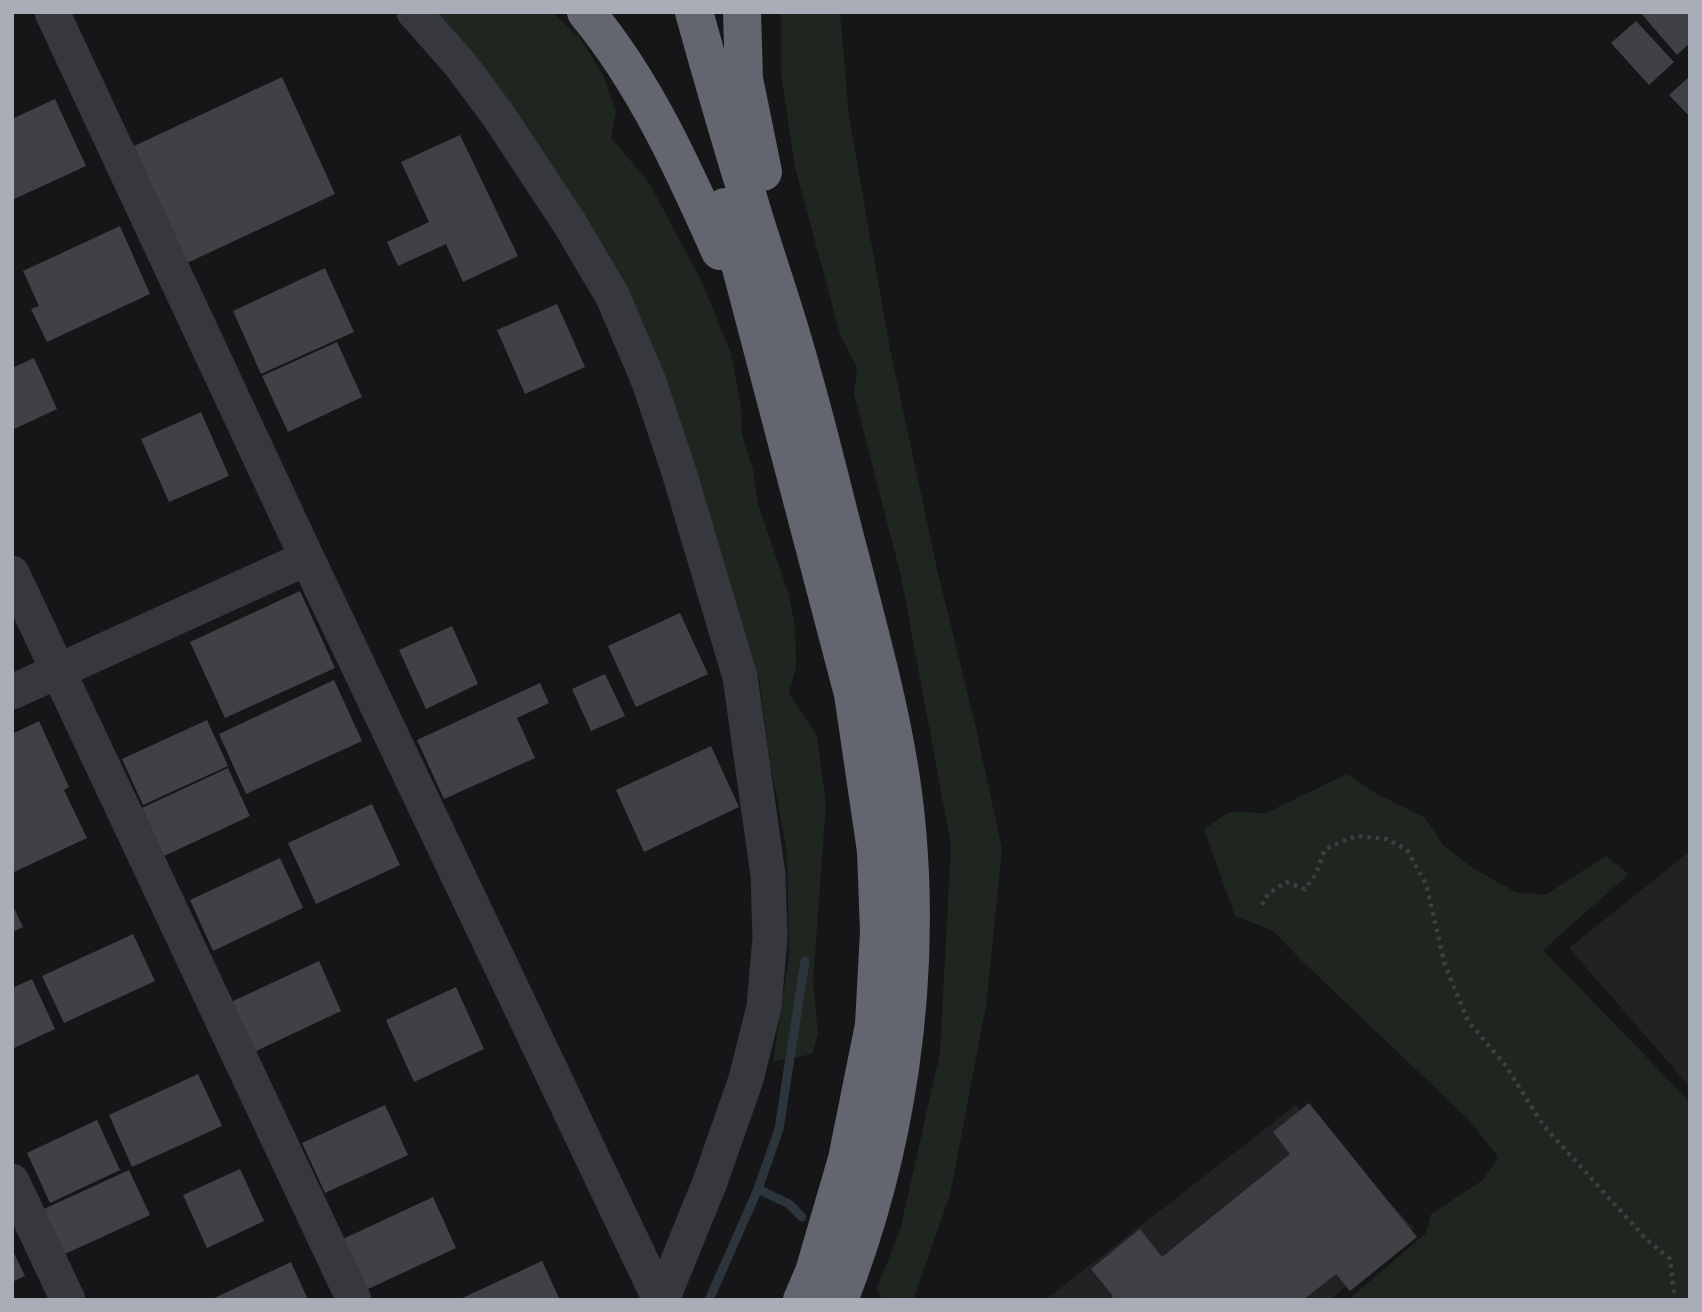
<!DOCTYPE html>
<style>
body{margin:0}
#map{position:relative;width:1702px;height:1312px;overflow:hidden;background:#161618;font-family:Karla,sans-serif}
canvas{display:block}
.frame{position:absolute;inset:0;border:14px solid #a8adb8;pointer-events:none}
</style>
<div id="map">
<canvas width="1702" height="1312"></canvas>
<div class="frame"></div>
</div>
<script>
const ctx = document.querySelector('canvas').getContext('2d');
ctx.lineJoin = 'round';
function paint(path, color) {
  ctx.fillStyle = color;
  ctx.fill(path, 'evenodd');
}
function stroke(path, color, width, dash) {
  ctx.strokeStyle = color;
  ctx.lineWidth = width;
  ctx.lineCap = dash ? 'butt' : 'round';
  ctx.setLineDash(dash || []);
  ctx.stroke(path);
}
paint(new Path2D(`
 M1690,851V1087L1569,948Z
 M1296,1105L1414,1228L1330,1300H1045Z`), '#222225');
paint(new Path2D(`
 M432,12H552L580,38L603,75L616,111L611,138L648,181L702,282L731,354L741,407L742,434L753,470L758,504L788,592L795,625L796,667L789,693L817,736L826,804L813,982L818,1034L812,1054L773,1062L789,957L787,851L770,762L759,679L734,601L652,358Z
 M781,12H840L849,117L890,349L937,569L976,728L1002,849L986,1006L950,1195L913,1300H882L877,1288L900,1230L940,1053L951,845L901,576L854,394L857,368L840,334L795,167L781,73Z
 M1347,774L1375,793L1424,817L1444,846L1474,869L1516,892L1545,895L1606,856L1629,874L1543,950L1690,1102V1300H1348L1426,1233L1431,1214L1483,1180L1498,1157L1469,1120L1302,961L1272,930L1235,916L1204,829L1229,812L1266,813Z`), '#1e261f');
stroke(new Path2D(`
 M758,1189L789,1204L802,1217
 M709,1300L758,1189L779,1129L805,961`), '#2c353c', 9);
paint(new Path2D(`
 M1640,12H1690V43L1677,55Z
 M1636,21L1674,62L1649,85L1611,43Z
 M1690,76V117L1669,95Z
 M282,77L335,194L187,263L134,146Z
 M55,99L86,166L12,200V119Z
 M460,135L518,256L463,282L446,244L398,266L387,242L429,222L401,162Z
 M120,226L150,294L47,342L31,309L39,306L23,271Z
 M325,268L354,332L261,374L233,311Z
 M557,304L585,367L525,394L497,330Z
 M337,342L362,397L288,432L262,376Z
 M34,358L57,409L12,430V368Z
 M201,412L229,476L169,502L141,439Z
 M300,591L335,668L225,718L190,642Z
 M680,613L708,674L636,707L608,646Z
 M452,626L478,684L426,709L399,650Z
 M605,674L625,716L591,731L572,689Z
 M334,680L362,741L246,794L219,734Z
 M540,683L549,703L517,718L535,758L444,799L417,740Z
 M207,720L228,766L143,805L122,759Z
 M39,721L69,787L64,790L87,838L12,873V734Z
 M711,746L739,807L644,852L616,790Z
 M228,768L250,816L164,856L142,808Z
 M372,804L400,865L316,904L288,843Z
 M280,858L303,908L213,951L190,900Z
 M12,904L23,927L12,932Z
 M133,934L155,981L64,1023L42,976Z
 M319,961L341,1011L254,1052L231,1002Z
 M32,979L55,1029L12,1049V988Z
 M456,987L484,1049L414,1082L386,1020Z
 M198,1074L222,1126L132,1167L109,1115Z
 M1309,1103L1417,1237L1350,1291L1336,1274L1303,1300H1109L1113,1296L1091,1269L1140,1229L1162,1257L1290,1154L1273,1132Z
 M385,1105L408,1155L325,1193L302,1143Z
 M97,1120L120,1170L50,1203L27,1153Z
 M240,1169L264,1221L207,1248L183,1195Z
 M129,1170L150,1215L54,1259L33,1214Z
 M433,1197L456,1248L366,1290L343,1239Z
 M12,1249L25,1276L12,1282Z
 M542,1261L560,1300H458Z
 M291,1262L308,1300H210Z`), '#404145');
stroke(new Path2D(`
 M1262,905L1268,894L1286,882L1305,889L1316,874L1325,849L1356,836L1387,839L1407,850L1426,884L1445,965L1468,1021L1506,1066L1543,1125L1646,1239L1670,1259L1675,1300`), '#3d3f44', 4.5, [3.5, 5]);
stroke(new Path2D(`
 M52,12L307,558L660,1300
 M414,12L460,64L498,115L570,224L613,297L649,382L679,472L740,677L768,875L770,938L764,1007L746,1079L710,1182L662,1300
 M12,573L354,1300
 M12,692L307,558
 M12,1181L68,1300`), '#37383d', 35);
stroke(new Path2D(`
 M586,12C645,83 683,168 720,251
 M694,12C713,81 733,149 754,217C770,269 789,322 803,376C820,435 834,496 850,556C873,646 899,736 907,829C921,987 897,1152 839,1300
 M742,12L744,79L763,172
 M725,207L853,694L876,851L879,931L874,1025L847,1159L814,1272L802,1300`), '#63666e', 38);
</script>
